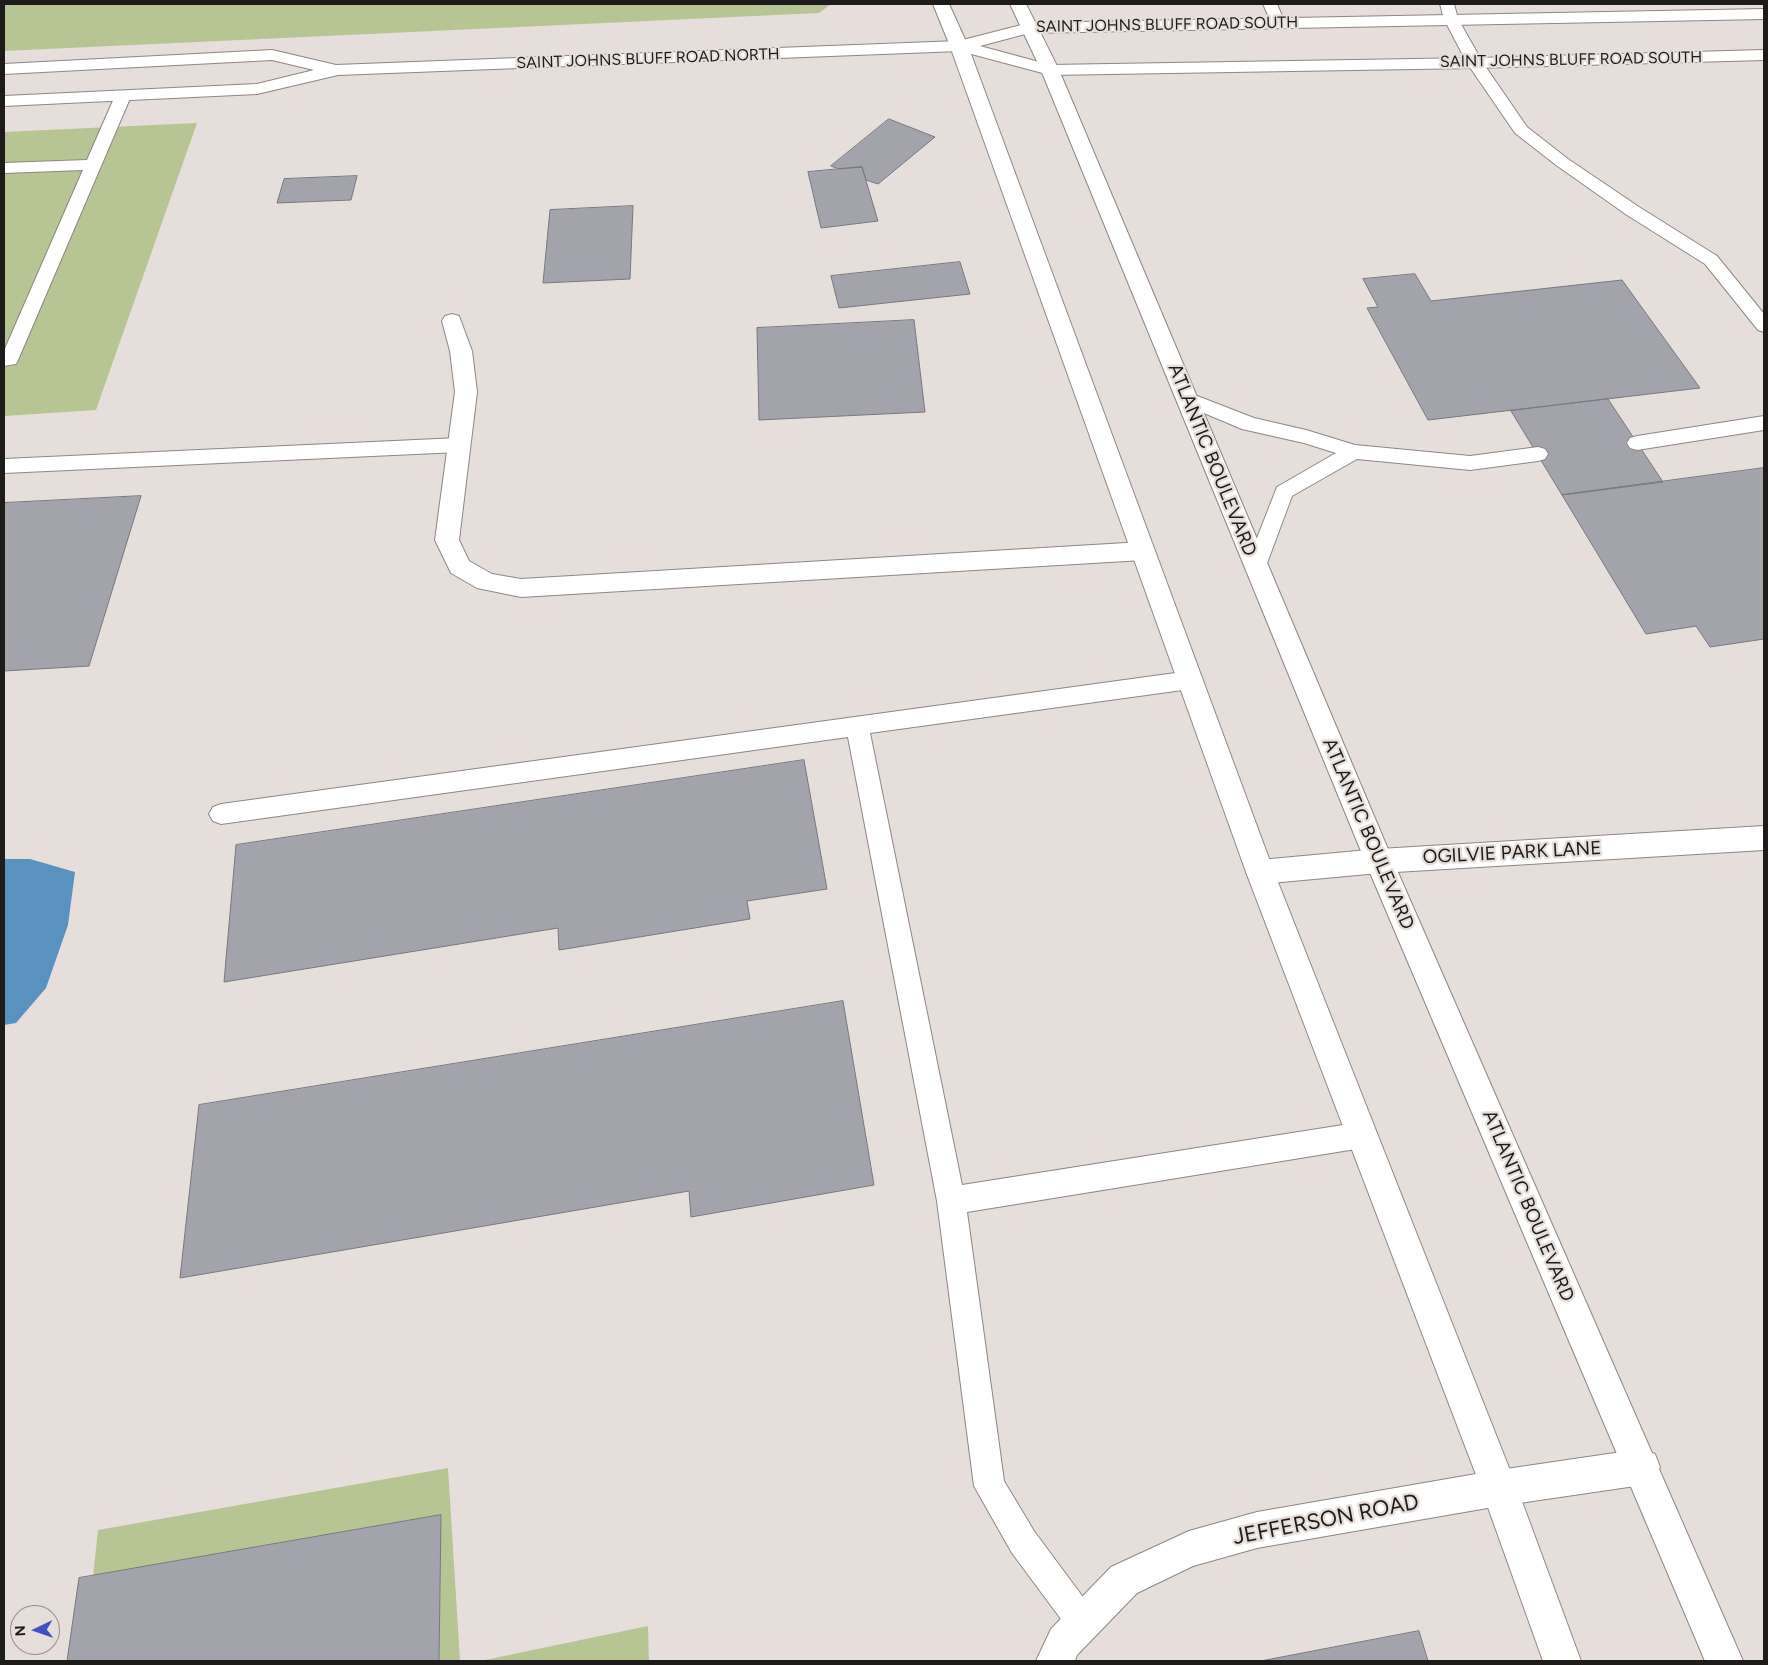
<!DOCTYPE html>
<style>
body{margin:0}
#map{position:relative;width:1768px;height:1665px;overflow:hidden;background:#e6deda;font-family:Figtree,sans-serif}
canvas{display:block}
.frame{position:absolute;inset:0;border:5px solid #1e1c1a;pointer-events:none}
.north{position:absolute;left:10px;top:1605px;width:50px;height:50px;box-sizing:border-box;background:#e6deda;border:1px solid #96908d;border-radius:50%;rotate:267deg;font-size:14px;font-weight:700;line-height:20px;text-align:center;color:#1e1c1a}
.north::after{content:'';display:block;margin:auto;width:18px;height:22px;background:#4350c4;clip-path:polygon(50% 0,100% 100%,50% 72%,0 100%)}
</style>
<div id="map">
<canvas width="1768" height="1665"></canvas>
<div class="frame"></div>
<div class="north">N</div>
</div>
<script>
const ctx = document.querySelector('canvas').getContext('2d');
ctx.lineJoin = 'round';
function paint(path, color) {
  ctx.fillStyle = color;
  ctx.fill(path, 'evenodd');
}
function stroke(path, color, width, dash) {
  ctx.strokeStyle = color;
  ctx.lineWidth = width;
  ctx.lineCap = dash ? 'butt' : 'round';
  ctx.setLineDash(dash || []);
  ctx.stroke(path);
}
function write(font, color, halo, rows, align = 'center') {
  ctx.font = font + ' Figtree,sans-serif';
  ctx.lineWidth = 4.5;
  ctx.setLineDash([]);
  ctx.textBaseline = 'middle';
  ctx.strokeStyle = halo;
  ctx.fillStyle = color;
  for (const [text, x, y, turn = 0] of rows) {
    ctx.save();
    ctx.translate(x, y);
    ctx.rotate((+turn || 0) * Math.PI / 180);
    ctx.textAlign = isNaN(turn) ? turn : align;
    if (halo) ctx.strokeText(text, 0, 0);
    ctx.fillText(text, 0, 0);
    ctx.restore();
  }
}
paint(new Path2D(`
 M4,4H831L819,13L4,51Z
 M197,123L96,410L4,416V132Z
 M448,1468L460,1661H84L98,1530Z
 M648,1626L649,1661H480Z`), '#b7c595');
paint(new Path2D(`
 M4,859H30L75,872L68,925L46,988L16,1023L4,1025Z`), '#5a92bf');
const building = new Path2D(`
 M889,119L935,137L878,184L866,180L862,167L839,169L831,166Z
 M862,167L878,221L821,228L808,172Z
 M357,176L351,200L277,203L284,179Z
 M633,206L630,279L543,283L550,210Z
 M960,262L970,294L839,308L831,276Z
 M1415,274L1431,301L1622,280L1700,388L1428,420L1367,308L1378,307L1363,279Z
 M914,320L925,412L759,420L757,328Z
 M1608,399L1663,482L1562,495L1511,411Z
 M1764,468V639L1710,647L1696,626L1646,634L1562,495Z
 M141,496L89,666L4,671V503Z
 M804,760L827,889L747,901L750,919L559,950L558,928L224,982L236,845Z
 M843,1001L874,1185L691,1217L689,1191L180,1278L199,1105Z
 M441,1515L439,1661H67L79,1578Z
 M1419,1631L1428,1661H1261Z`);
paint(building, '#a3a4ab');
stroke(building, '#78787f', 1);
const lane = new Path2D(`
 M1263,4H1277L1285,23L1283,26H1273Z
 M1440,4H1454L1458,19L1483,63L1527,127L1568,159L1639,207L1717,256L1764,314V332L1758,330L1705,264L1627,215L1556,165L1515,133L1467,63L1444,19Z
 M123,91L129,93L131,96L18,360L16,364L4,366V351L83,170L4,173V163L87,160L115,96L117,93Z
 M1187,392L1254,418L1306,430L1355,445L1470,456L1538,447L1545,449L1548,454L1545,459L1538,461L1470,470L1357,459L1292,496L1266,566L1263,572L1256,574L1249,572L1246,566L1277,487L1336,453L1304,443L1242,429L1180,403L1178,398L1180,393Z
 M1764,416V430L1637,450L1630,448L1627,443L1630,438L1637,436Z
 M459,438L466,440L469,445L466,450L459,452L4,473V459Z
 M1190,671L1198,674L1201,680L1198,686L1190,689L870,733L962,1185L1362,1122L1372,1126L1376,1135L1372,1144L1362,1148L967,1212L1004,1481L1034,1531L1094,1612L1099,1623L1094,1634L1083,1639L1072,1634L1012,1553L974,1486L937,1201L848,737L221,824L213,821L209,814L213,807L221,804Z`);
const street = new Path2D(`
 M452,314L459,316L472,351L477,392L459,540L469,561L492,574L521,579L1143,542L1151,545L1155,551L1151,557L1143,560L521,597L477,588L451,573L435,540L455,392L450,351L442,321L445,316Z
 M1764,826V850L1379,873L1260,884L1250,881L1246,872L1250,863L1260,860L1379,849Z
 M1642,1449L1655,1454L1660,1467L1655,1480L1642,1485L1499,1506L1257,1548L1193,1566L1137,1593L1077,1655L1075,1661H1036L1051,1629L1111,1567L1189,1531L1257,1512L1499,1470Z`);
const secondary = new Path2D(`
 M1764,9V19L1029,33L980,46L1050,65L1475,58L1764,50V60L1475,68L1050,75L960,51L338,75L257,94L4,106V96L257,84L314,70L272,60L4,74V64L272,50L336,65L959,41L1029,23Z`);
const highway = new Path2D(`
 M933,4H949L968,46L1274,872L1517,1488L1581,1661H1543L1481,1488L1246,872L950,46Z
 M1010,4H1026L1059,70L1393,861L1743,1661H1705L1365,861L1041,70Z`);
stroke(lane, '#8e8783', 2);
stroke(street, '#8e8783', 2);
stroke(secondary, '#8e8783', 2);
stroke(highway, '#8e8783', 2);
paint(lane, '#fff');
paint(street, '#fff');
paint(secondary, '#fff');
paint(highway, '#fff');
write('16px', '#1e1c1a', '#e6deda', [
 ["SAINT JOHNS BLUFF ROAD SOUTH",1167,25,-1],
 ["SAINT JOHNS BLUFF ROAD NORTH",648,59,-2],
 ["SAINT JOHNS BLUFF ROAD SOUTH",1571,60,-1]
]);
write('19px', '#1e1c1a', '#e6deda', [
 ["ATLANTIC BOULEVARD",1212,460,68],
 ["ATLANTIC BOULEVARD",1368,834,67],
 ["OGILVIE PARK LANE",1512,853,-3],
 ["ATLANTIC BOULEVARD",1528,1206,67]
]);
write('22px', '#1e1c1a', '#e6deda', [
 ["JEFFERSON ROAD",1326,1520,-11]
]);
</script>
